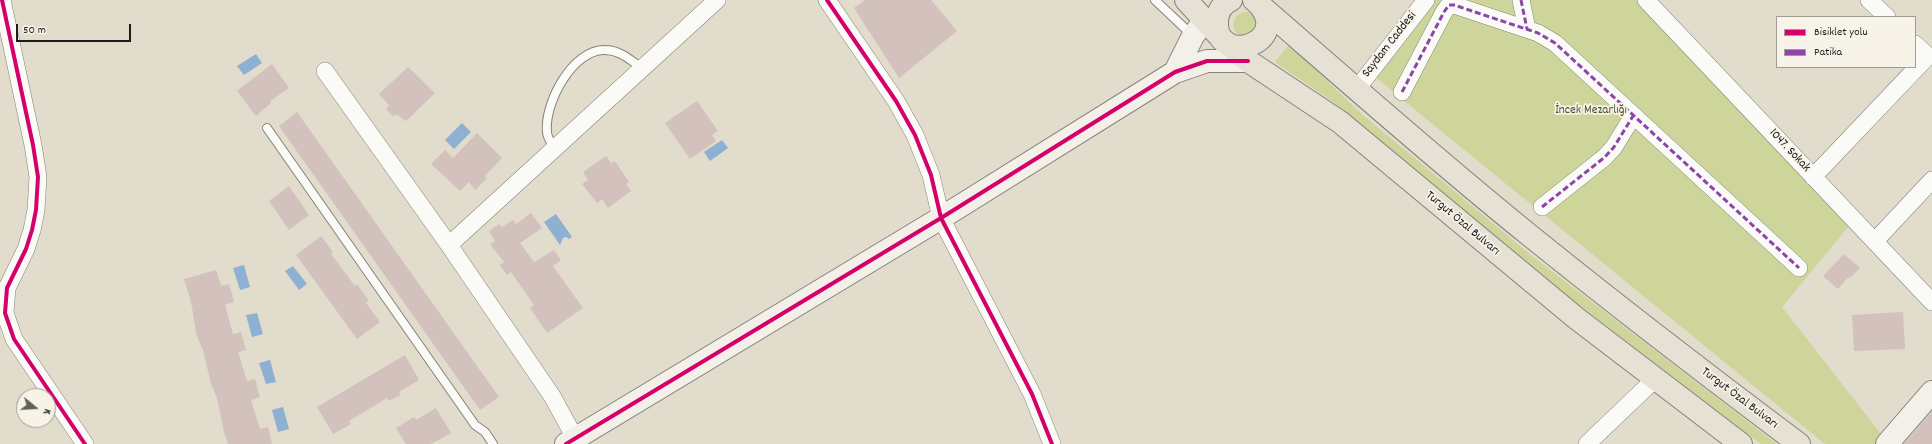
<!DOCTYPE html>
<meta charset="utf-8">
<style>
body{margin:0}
#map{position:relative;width:1932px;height:444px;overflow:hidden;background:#e1dccb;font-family:Dekko,sans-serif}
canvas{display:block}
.legend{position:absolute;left:1776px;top:16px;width:140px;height:52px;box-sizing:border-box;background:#f7f3e8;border:1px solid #9f9d96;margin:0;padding:5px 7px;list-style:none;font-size:12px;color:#1c1c1c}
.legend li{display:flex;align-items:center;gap:8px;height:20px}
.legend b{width:20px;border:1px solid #9f9d96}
.north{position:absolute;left:16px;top:388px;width:40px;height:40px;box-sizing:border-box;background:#f7f3e8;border:1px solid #9f9d96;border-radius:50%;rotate:108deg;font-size:11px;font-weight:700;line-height:16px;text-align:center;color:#1c1c1c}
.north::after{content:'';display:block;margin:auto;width:14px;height:18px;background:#615f59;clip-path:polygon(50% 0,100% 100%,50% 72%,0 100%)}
.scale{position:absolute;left:16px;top:24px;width:115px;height:18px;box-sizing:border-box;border:2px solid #1c1c1c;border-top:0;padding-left:5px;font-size:12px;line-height:14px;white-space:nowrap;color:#1c1c1c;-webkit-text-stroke:3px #f7f3e8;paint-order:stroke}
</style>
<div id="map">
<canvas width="1932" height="444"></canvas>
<ul class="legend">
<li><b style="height:5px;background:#d6006c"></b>Bisiklet yolu</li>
<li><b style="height:5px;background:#8e44ad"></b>Patika</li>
</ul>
<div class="north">K</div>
<div class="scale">50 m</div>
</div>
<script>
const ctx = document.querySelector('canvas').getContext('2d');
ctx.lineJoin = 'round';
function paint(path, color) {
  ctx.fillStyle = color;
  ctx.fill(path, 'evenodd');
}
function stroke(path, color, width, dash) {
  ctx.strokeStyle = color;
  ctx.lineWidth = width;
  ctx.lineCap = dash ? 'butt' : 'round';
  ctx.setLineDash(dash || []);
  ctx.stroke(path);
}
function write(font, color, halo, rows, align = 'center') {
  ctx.font = font + ' Dekko,sans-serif';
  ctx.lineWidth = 3.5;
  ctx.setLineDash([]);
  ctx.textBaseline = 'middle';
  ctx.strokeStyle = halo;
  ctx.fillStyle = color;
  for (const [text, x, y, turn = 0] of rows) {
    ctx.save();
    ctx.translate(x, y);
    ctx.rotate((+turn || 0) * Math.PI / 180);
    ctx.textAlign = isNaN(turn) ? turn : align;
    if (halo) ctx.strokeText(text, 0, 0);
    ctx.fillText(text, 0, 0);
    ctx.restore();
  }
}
paint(new Path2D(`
 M1434,0H1638L1849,226L1782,307L1881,434L1874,444H1825L1375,77Z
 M1244,12L1253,13L1259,24L1246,38L1236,33C1231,24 1234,15 1244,12Z
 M1290,43L1328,82L1364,116L1532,256L1777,444H1761L1730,421L1512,253L1333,102L1275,62Z`), '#cdd59b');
paint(new Path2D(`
 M256,54L262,63L244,75L237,66Z
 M462,123L471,132L454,149L445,140Z
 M722,140L728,148L710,161L704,152Z
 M556,214L572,237L569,239L566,237L563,238L560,245L544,222Z
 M244,265L250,287L240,290L233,268Z
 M293,266L307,284L299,290L285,271Z
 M257,313L263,334L252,337L246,315Z
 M270,360L276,382L266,384L259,363Z
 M283,407L289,429L278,432L272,410Z`), '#8eb0d2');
paint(new Path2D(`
 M865,0H931L957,31L899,78L854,8Z
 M272,64L289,88L270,101L271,103L256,116L237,91Z
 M408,67L435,93L406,121L397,115L393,116L386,109L389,105L379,94Z
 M697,101L718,131L712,135L716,141L690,159L665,123Z
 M297,112L499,397L480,410L279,126Z
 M477,133L502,158L485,176L487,178L475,190L469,182L460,191L431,164L445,150L453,158Z
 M606,156L611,163L615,161L629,182L626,184L631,191L608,208L602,199L597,203L582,184L588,180L583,172Z
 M289,186L309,215L289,230L269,201Z
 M531,213L542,228L520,243L534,262L554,250L561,260L553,266L583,308L547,333L530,308L534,305L511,272L507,275L500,265L504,262L490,244L495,241L489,231L499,224L502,227L513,220L516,224Z
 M321,236L333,252L331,254L355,286L357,284L369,301L366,303L380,322L357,339L296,255Z
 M1844,254L1860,268L1850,278L1848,277L1838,289L1823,276Z
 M216,270L221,286L229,284L234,302L225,305L233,334L241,332L246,350L238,352L247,381L255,379L260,397L251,400L260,429L268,427L272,444H228L224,432L217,398L211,384L203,350L197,337L191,302L184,279Z
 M1903,312L1905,349L1854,351L1852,315Z
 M405,355L419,380L399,392L401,395L389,401L387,398L349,421L351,424L333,434L317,407Z
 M436,408L451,433L431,444H406L396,428L414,417L416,420Z
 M1932,411V444H1904Z`), '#d3c1be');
const lane = new Path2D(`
 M1155,0L1192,35
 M267,128L475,425L485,432L493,444
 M555,149C552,144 547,138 547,132C544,103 573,49 605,50C620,50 630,60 642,68`);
const street = new Path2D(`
 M2,0L33,145L38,177L36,210L32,230L26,249L7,288L5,313L14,339L85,444
 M827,0L896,101L915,135L931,175L941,218L1032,394L1052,444
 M1521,0L1527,29
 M1646,0L1932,302
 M1869,0L1887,17
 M325,71L449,245L552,396L575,438
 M1356,90L1426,0
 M1402,92L1444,12L1449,5H1454L1538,33L1555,43L1799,268
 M1813,177L1928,56L1915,44
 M1542,207L1605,157L1614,147L1633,116
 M1875,241L1932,180
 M449,245L717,0
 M1587,444L1655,379`);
const secondary = new Path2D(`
 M1175,72L1193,36L1204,21
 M566,444L941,218L1175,72L1207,61H1248
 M1887,444L1932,392`);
const primary = new Path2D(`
 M1186,0L1223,40L1248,61L1340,122L1576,318L1741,444
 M1231,0C1222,4 1217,12 1217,22C1215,68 1295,43 1257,2
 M1254,0C1345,79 1435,159 1528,234C1617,306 1707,375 1799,444`);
stroke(lane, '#85827a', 10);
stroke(street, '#85827a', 18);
stroke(secondary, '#85827a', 24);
stroke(primary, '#85827a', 24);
stroke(lane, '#fafaf7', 8);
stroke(street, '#fafaf7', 17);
stroke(secondary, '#f3f0e9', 22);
stroke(primary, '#e7e0d4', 22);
stroke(new Path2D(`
 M1521,0L1527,29
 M1402,92L1444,12L1449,5H1454L1538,33L1555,43L1799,268
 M1542,207L1605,157L1614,147L1633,116`), '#8e44ad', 3, [6, 3]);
stroke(new Path2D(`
 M2,0L33,145L38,177L36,210L32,230L26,249L7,288L5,313L14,339L85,444
 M827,0L896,101L915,135L931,175L941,218L1032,394L1052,444
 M566,444L941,218L1175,72L1207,61H1248`), '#d6006c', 4);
write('13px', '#1c1c1c', '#f7f3e8', [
 ["Saydam Caddesi",1390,45,-52],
 ["1047. Sokak",1789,151,47],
 ["Turgut Özal Bulvarı",1462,224,40],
 ["Turgut Özal Bulvarı",1739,399,37]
]);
write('13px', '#4c5236', '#f7f3e8', [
 ["İncek Mezarlığı",1591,111]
]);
</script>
